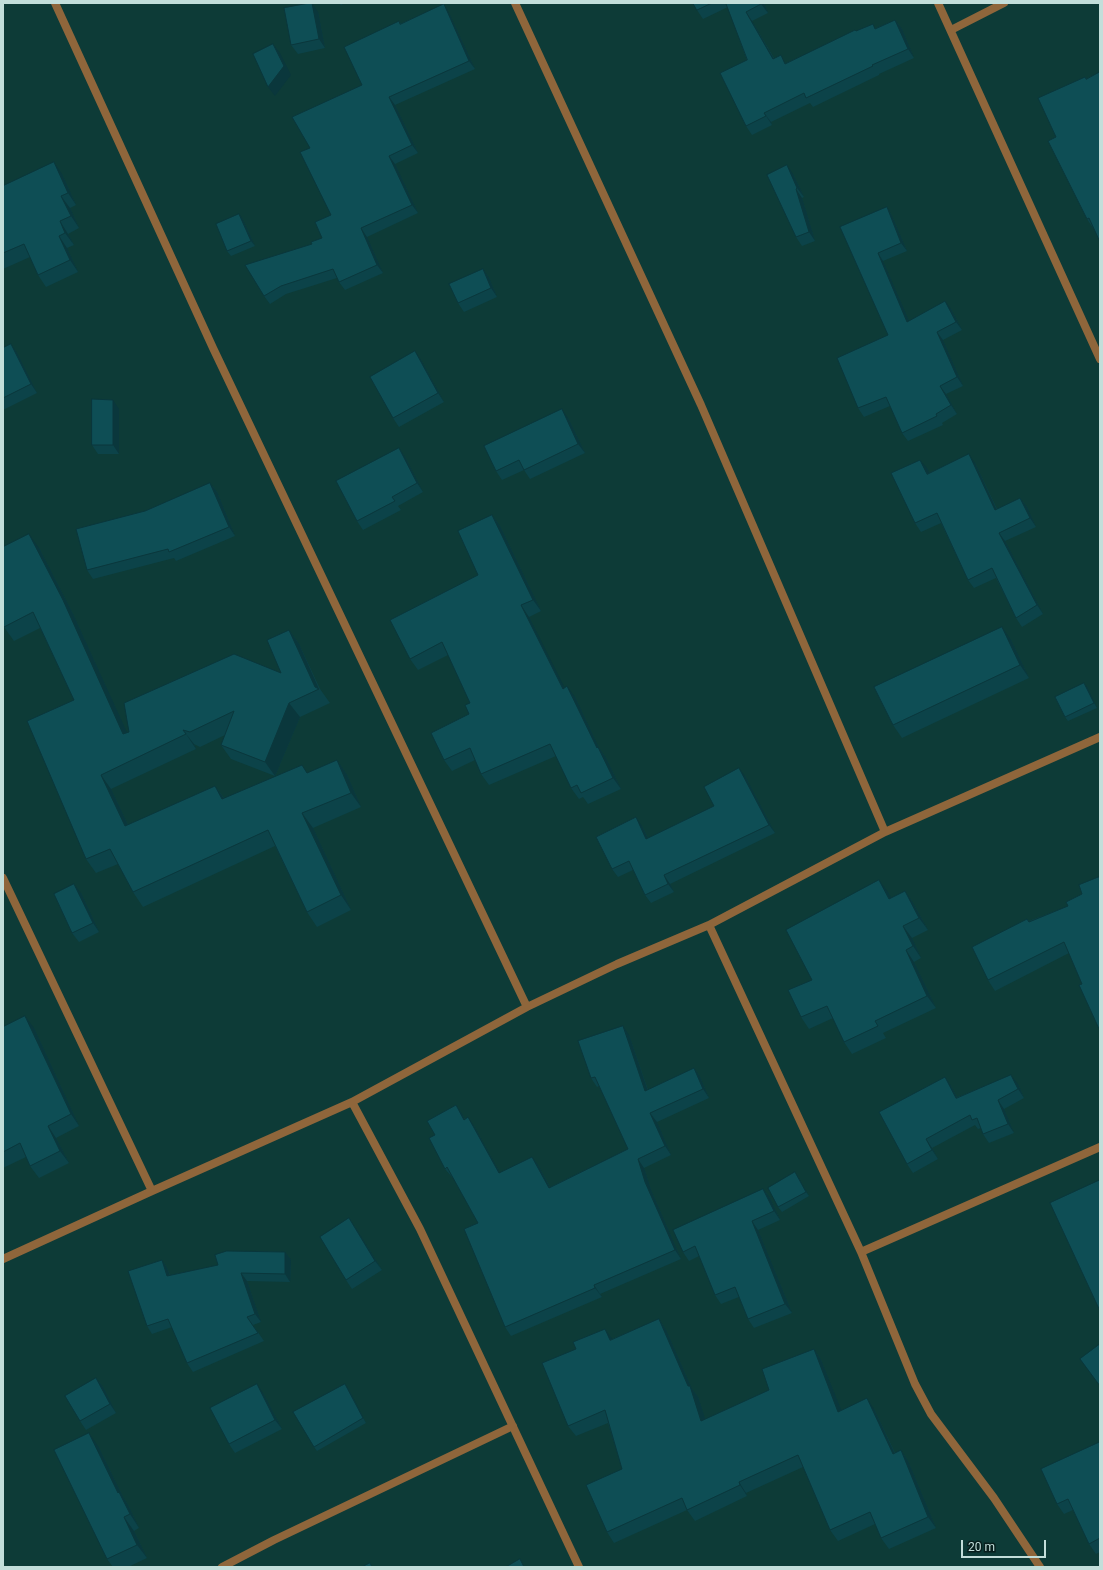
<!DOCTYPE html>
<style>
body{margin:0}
#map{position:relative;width:1103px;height:1570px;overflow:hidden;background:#0d3b37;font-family:Roboto,sans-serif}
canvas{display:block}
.frame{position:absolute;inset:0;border:4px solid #c2deda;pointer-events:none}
.scale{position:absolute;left:961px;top:1540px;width:85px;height:18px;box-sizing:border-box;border:2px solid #c2deda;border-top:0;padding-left:5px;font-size:12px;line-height:14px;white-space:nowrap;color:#c2deda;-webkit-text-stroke:3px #071f1d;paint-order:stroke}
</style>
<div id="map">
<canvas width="1103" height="1570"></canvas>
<div class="frame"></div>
<div class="scale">20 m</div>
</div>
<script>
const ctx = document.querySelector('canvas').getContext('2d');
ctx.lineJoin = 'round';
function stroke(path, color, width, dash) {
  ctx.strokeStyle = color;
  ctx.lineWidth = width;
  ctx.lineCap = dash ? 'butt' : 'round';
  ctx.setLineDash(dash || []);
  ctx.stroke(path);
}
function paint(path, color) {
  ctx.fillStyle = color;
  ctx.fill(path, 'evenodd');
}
stroke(new Path2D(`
 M55,3L213,348L527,1007
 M515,3L701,405L885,832
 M938,3L1100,359
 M951,30L1004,3
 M3,878L152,1191
 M709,925L861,1252L915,1384L931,1414L994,1498L1040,1567
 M352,1102L420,1229L579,1567
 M861,1252L1100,1147
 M3,1259L152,1191L352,1102L527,1007L617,964L709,925L885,832L1100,737
 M222,1567L274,1540L513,1426`), '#8f663b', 8);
paint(new Path2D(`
 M339,3H345L341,5Z
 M693,3H764L768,13L752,21L774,58L786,63L856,31L876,28L895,20L902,29L914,58L879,74V75L813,107L810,103L771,122L772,125L752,135L746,126L747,60L728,7L703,19L697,10Z
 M318,12L325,48L298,54L291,45Z
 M449,13L475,69L395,105L418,153L395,164L418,213L367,237L383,273L345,290L339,282L337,278L286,294L270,304L264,296L312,244L322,238L331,215L310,148L362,85L399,21L401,24Z
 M1085,77L1087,79L1093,228L1087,219L1056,137Z
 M62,174L76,205L70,208L79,228L68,234L74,245L67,248L78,272L46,287L38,275L30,257L3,269V186Z
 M793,174L804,197L802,198L815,241L802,246L796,237Z
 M887,207L892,216L907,251L883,261L909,321L951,309L962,330L943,340L963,386L946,394L957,414L942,423L943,425L908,441L902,433L890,406L864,417L858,408L888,335L840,227Z
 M239,214L242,218L255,246L231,256L227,251Z
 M483,269L489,278L497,297L464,312L458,303Z
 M11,344L17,353L37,393L3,410V348Z
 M421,360L444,402L399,427L393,418Z
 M119,409V454H98L92,445Z
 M568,418L585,453L530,479L524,470L502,480L496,471Z
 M399,448L405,457L423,492L398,506L401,510L363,530L357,521Z
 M975,463L997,509L1020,498L1027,507L1036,527L1005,541L1043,614L1022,627L1016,618L996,578L974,588L968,580L941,523L921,532L915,523L927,468L929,473Z
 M210,483L217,492L235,536L176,561L174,558L93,579L87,570L145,511Z
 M492,515L500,526L541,611L529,617L564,688L575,697L599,748L606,758L621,789L588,804L583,797L579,799L571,788L556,756L489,785L481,774L475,760L452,771L444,760L469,714L470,703L448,655L418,670L410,659L478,575Z
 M39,548L73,614L127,733L281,673L289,630L299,644L320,689L330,703L300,717L275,776L231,759L221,745L225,735L200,747L194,744L196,749L111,789L128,825L215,786L224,798L307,773L337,760L347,775L361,807L313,828L351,910L317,927L307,912L275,846L143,907L133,892L118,864L96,873L86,859L74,700L40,628L14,641L4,627Z
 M1011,640L1029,678L902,738L893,725Z
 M1087,687L1097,708L1068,721L1065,717Z
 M745,776L775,833L670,884L674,892L651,903L645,895L633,870L618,877L612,869L642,826L648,838L714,806Z
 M1099,877L1100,879V1031L1082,984L1069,953L995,991L988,980L1027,919L1029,921L1068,906L1082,894Z
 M905,891L913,903L928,930L912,938L921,958L914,962L936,1008L883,1033L886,1038L852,1054L844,1042L833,1018L809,1029L801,1017L812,980L888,892L891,898Z
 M81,893L99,932L79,942L72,933Z
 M3,1027L34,1028L79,1126L56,1138L69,1163L39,1178L30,1166L26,1157L3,1168Z
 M629,1035L648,1090L694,1068L700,1077L709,1098L657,1122L671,1155L644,1168L651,1190L681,1259L600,1294L602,1297L511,1336L505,1327L478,1223L453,1177H452L445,1169L435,1135L456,1105L465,1119L474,1126L500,1173L532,1157L538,1165L550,1187L628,1149L599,1086L597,1087L591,1078Z
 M945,1077L951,1086L957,1097L1018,1084L1024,1098L1004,1109L1014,1133L989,1143L983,1134L981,1128L978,1129L975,1125L932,1148L938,1159L913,1173L907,1164Z
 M798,1177L809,1196L782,1212L778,1207Z
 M763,1189L770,1198L780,1220L758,1230L792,1313L754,1328L748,1319L739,1297L721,1304L715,1295L699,1256L689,1261L683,1252Z
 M349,1218L355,1227L382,1270L352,1289L346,1280Z
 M285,1252L291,1260L290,1282L247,1281L261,1322L253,1325L264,1341L193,1372L187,1363L172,1327L152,1334L147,1326L162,1260L167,1268L170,1275Z
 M659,1319L666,1330L692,1389L698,1397L705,1419L769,1390L814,1349L821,1360L841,1410L874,1409L895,1453L901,1450L908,1461L936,1528L889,1549L881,1538L875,1524L838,1541L830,1530L803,1467L746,1493L747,1496L695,1521L687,1510L614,1543L607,1532L622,1469L608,1423L576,1436L568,1426L613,1339Z
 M96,1378L103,1387L116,1413L86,1430L80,1421Z
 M348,1388L366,1423L317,1451L314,1447Z
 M263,1393L282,1429L235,1453L229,1444Z
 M1100,1442V1552L1096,1554L1089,1544L1073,1510L1064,1514L1057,1504Z
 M98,1446L123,1497L128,1505L139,1528L134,1531L147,1558L128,1567H113L107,1559Z`), '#0c4349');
paint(new Path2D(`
 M312,3L318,12L325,48L319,39Z
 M761,3H764L768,13L761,4Z
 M444,4L449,13L475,69L469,61Z
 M746,12L752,21L779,68L773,59Z
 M895,20L902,29L914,58L908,49Z
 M273,44L280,53L291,75L275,96L268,87Z
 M389,97L395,105L418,153L412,145Z
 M764,113L771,122L772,125Z
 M389,156L395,164L418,213L412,205Z
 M54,162L62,174L76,205L68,193Z
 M787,165L793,174L804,197L797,188Z
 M796,189L802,198L815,241L809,232Z
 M61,196L70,208L79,228L71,216Z
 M887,207L892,216L907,251L901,243Z
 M239,214L242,218L255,246L251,241Z
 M60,221L68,234L74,245L65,233Z
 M361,228L367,237L383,273L377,265Z
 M59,236L67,248L78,272L70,260Z
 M878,253L883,261L913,330L907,322Z
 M483,269L489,278L497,297L491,288Z
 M945,301L951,309L962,330L956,322Z
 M937,332L943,340L963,386L957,377Z
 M11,344L17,353L37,393L31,384Z
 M415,351L421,360L444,402L438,393Z
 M940,386L946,394L957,414L951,405Z
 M113,400L119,409V454L113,445Z
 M562,409L568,418L585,453L578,444Z
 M399,448L405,457L423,492L417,483Z
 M969,454L975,463L1001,519L995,510Z
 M920,460L927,468L933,482L927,474Z
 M210,483L217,492L235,536L229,527Z
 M1020,498L1027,507L1036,527L1030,518Z
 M492,515L500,526L541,611L533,600Z
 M999,533L1005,541L1043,614L1037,605Z
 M29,534L39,548L73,614L134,748L123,734Z
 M521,605L529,617L571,700L563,689Z
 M1002,627L1011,640L1029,678L1020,665Z
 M289,630L299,644L319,689L315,687Z
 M1084,683L1087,687L1097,708L1094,703Z
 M567,686L575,697L599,748L606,758L621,789L613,778L597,748Z
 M289,703L300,717L275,776L265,762Z
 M183,730L194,744L196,749L186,734Z
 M337,760L347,775L361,807L351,793Z
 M739,768L745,776L775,833L769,825Z
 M101,775L111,789L135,840L125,826Z
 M215,786L225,800L222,799Z
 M302,813L313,828L351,910L341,895Z
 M636,817L642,826L652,847L646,839Z
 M664,875L670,884L674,892L668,884Z
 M879,880L888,892L898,911L889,899Z
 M74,884L81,893L99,932L93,923Z
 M905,891L913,903L928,930L919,918Z
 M903,926L912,938L921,958L913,946Z
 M906,950L914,962L936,1008L927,996Z
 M25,1016L34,1028L79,1126L71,1114Z
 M623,1026L629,1035L651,1100L645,1091Z
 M694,1068L700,1077L709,1098L703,1089Z
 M1011,1075L1018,1084L1024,1098L1018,1089Z
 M945,1077L951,1086L962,1107L956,1098Z
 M998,1100L1004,1109L1014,1133L1008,1124Z
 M456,1105L462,1114L470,1129L464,1120Z
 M650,1113L657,1122L671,1155L665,1146Z
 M468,1117L474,1126L505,1182L499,1173Z
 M48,1126L56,1138L69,1163L60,1151Z
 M926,1139L932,1148L938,1159L932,1150Z
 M532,1157L538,1165L555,1197L549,1188Z
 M638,1159L644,1168L651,1190L681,1259L675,1250L645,1182Z
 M795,1172L798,1177L809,1196L806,1192Z
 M763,1189L770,1198L780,1220L774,1211Z
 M349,1218L355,1227L382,1270L375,1261Z
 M752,1221L758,1230L792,1313L785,1304Z
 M285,1252L291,1260L290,1282L285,1274Z
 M162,1260L167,1268L173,1284L167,1276Z
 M241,1273L247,1281L261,1322L255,1314Z
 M594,1285L602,1297L595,1288Z
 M659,1319L666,1330L692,1389L698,1397L709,1431L701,1421L688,1386Z
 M605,1329L613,1340H610Z
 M814,1349L821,1360L846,1422L838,1412Z
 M96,1378L103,1387L116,1413L110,1404Z
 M257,1384L263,1393L282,1429L275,1420Z
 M345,1384L348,1388L366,1423L363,1418Z
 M867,1398L874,1409L900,1465L893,1454Z
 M89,1433L98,1446L123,1497L128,1505L139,1528L130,1514L118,1493Z
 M901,1450L908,1461L936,1528L928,1517Z
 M739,1482L746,1493L747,1496L740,1485Z
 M124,1517L134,1531L147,1558L137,1545Z`), '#0a373c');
const building = new Path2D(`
 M310,3H312L319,39L291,45L284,8Z
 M693,3H712L697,10Z
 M726,3H761V4L746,12L773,59L781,55L785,64L855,30L856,31L873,24L875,29L895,20L908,49L872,65L873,66L806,98L804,93L764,113L766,116L746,126L720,73L747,60Z
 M444,4L469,61L389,97L412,145L389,156L412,205L361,228L377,265L339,282L333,269L281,286L264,296L245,265L312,244L311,242L322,238L315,222L331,215L300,152L310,148L292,117L362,85L344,47L399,21L400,24Z
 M273,44L284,66L268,87L253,54Z
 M1100,72V242L1089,218L1087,219L1048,141L1056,137L1038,98L1085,77L1086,79Z
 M54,162L68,193L61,196L71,216L60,221L65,233L59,236L70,260L38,275L24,244L3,253V186Z
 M787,165L797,188L796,189L809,232L796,237L767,175Z
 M887,207L901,243L878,253L907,322L945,301L956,322L937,332L957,377L940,386L951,405L936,414L937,416L902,433L886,397L858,408L837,358L888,335L840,227Z
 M239,214L251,241L227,251L216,224Z
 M483,269L491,288L458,303L449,284Z
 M11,344L31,384L3,398V348Z
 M415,351L438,393L393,418L370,377Z
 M92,399L113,400V445H92Z
 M562,409L578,444L524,470L519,460L496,471L484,446Z
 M399,448L417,483L392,497L395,501L357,521L336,481Z
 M969,454L995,510L1020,498L1030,518L999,533L1037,605L1016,618L992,568L968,580L937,513L915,523L891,473L920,460L927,474Z
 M210,483L229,527L169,552L168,549L87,570L76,529L145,511Z
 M492,515L533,600L521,605L563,689L567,686L597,748L598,747L613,778L581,793L577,785L571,788L550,744L481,774L470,748L444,760L431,733L469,714L465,705L470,703L442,642L410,659L390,620L478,575L458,531Z
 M29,534L63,600L123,734L129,732L124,703L234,654L281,673L267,640L289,630L315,687L319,689L289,703L265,762L221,745L234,711L190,732L183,730L186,734L101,775L125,826L215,786L222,799L302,765L307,773L337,760L351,793L302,813L341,895L307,912L268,830L133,892L110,849L86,859L27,721L74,700L33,612L4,627L3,625V547Z
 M1002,627L1020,665L893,725L874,687Z
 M1084,683L1094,703L1065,717L1055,697Z
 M739,768L769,825L664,875L668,884L645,895L629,861L612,869L596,837L636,817L646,839L714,806L704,787Z
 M1099,877L1100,880V1031L1079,985L1082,984L1064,942L988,980L972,947L1027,919L1029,922L1068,906L1066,902L1082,894L1079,885Z
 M879,880L889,899L905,891L919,918L903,926L913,946L906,950L927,996L875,1021L878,1026L844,1042L827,1006L801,1017L788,990L812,980L786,930Z
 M74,884L93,923L72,933L54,894Z
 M25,1016L71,1114L48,1126L60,1151L30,1166L20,1143L3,1152V1027Z
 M623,1026L645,1091L694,1068L703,1089L650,1113L665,1146L638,1159L645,1182L675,1250L594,1285L595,1288L505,1327L464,1229L478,1223L447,1167L445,1169L429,1138L435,1135L427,1121L456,1105L464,1120L468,1117L499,1173L532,1157L549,1188L628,1149L595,1077L591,1078L578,1041Z
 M1011,1075L1018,1089L998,1100L1008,1124L983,1134L977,1118L972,1120L970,1115L926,1139L932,1150L907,1164L879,1112L945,1077L956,1098Z
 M795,1172L806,1192L778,1207L768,1188Z
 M1100,1180V1311L1050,1203Z
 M763,1189L774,1211L752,1221L785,1304L748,1319L735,1287L715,1295L695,1246L683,1252L673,1230Z
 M349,1218L375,1261L346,1280L320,1237Z
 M227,1251L285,1252V1274L241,1273L255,1314L247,1317L258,1333L187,1363L168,1319L147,1326L128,1271L162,1260L167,1276L218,1265L215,1255Z
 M659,1319L688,1386H690L701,1421L769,1390L762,1369L814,1349L838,1412L867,1398L893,1454L901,1450L928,1517L881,1538L870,1512L830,1530L798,1455L739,1482L740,1485L687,1510L682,1498L607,1532L586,1485L622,1469L605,1410L568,1426L542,1363L576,1349L573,1342L605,1329L610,1340Z
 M1100,1344V1386L1080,1359Z
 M96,1378L110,1404L80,1421L65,1396Z
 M257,1384L275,1420L229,1444L210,1408Z
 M345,1384L363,1418L314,1447L293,1412Z
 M89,1433L118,1493L119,1492L130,1514L124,1517L137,1545L107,1559L54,1450Z
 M1100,1442V1538L1089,1544L1068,1499L1057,1504L1041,1469Z
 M520,1559L524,1567H506Z
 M370,1563L372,1567H362Z`);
paint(building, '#0e4e55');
stroke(building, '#0a373c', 1);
</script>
